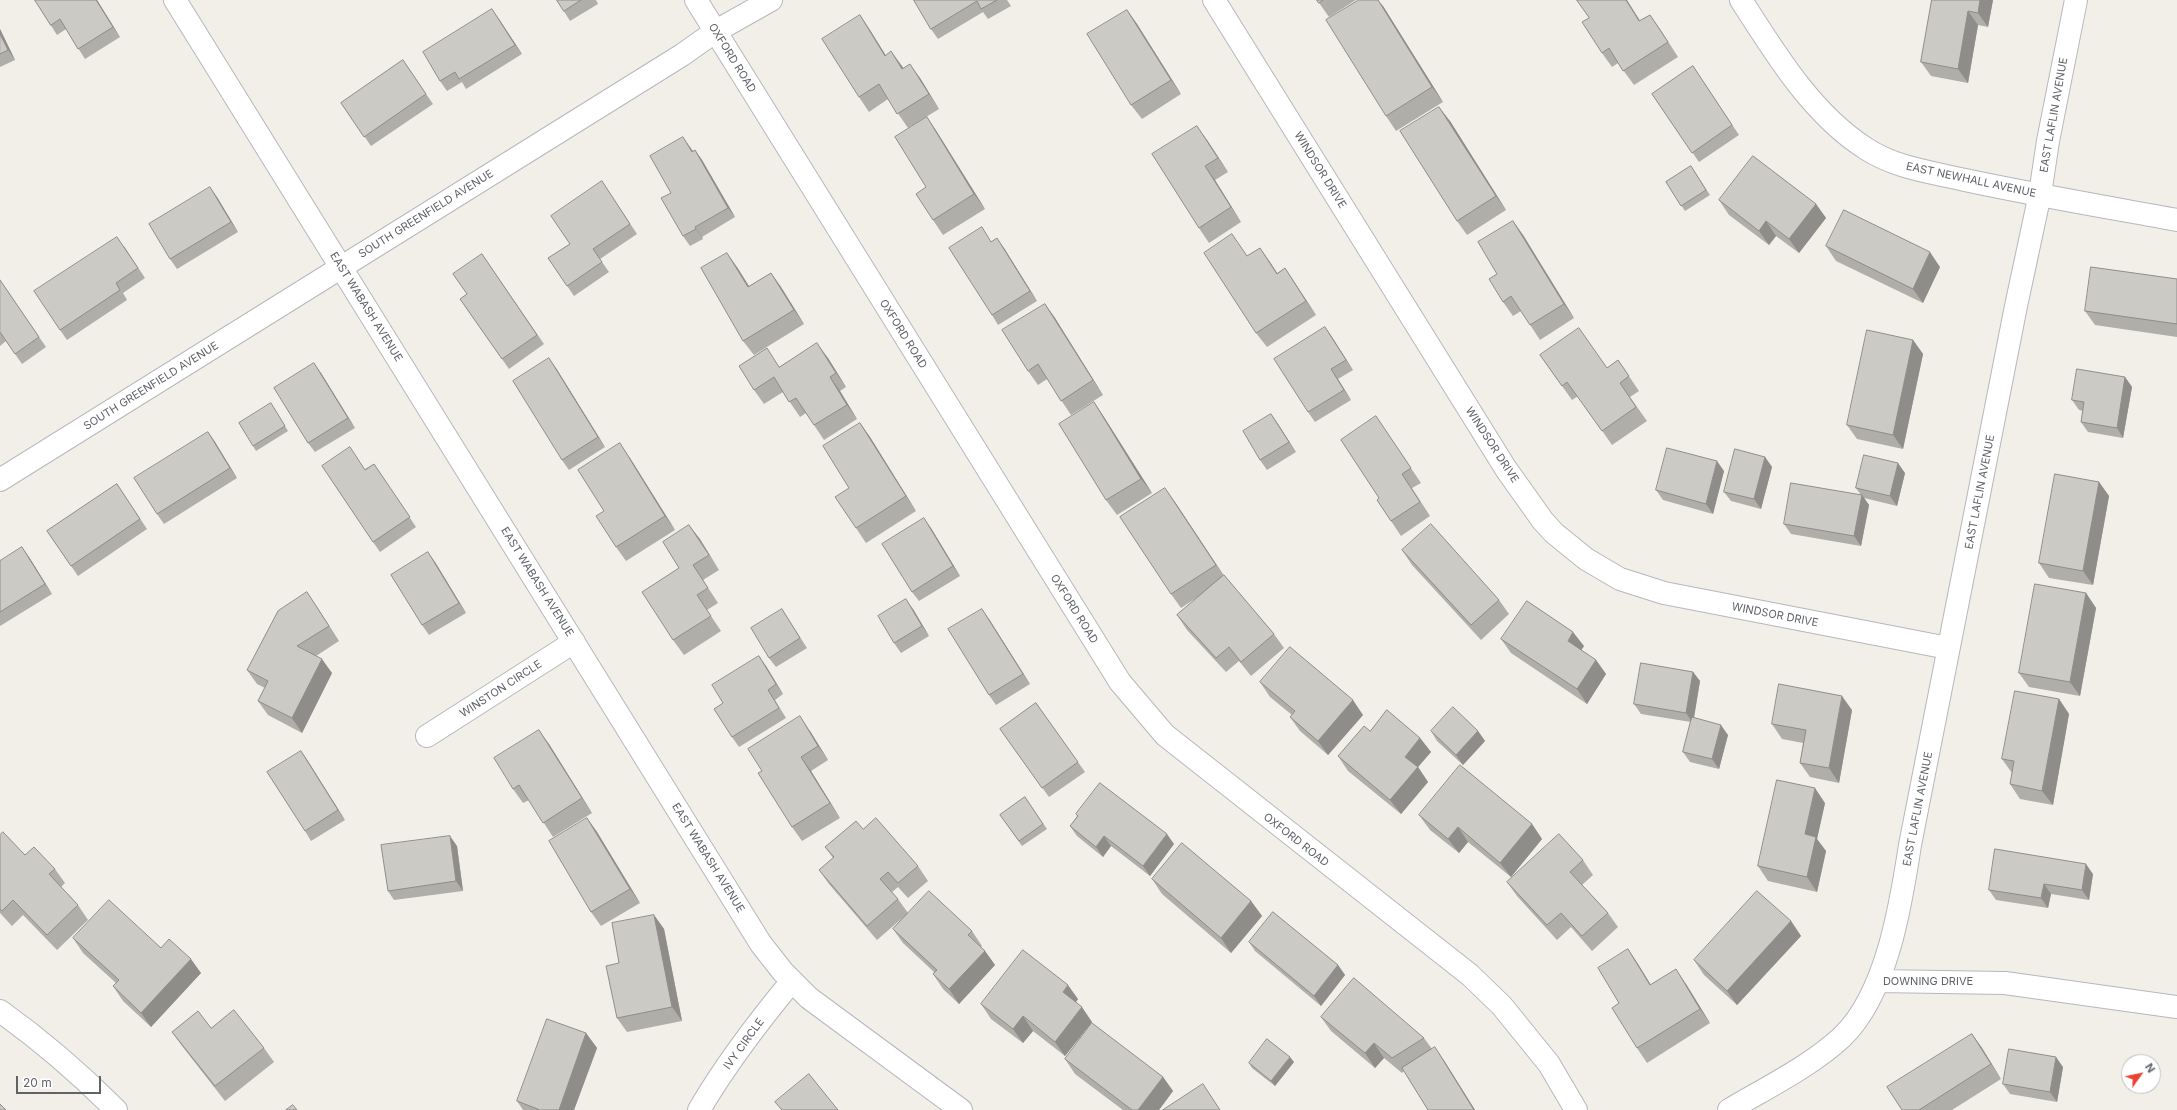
<!DOCTYPE html>
<style>
body{margin:0}
#map{position:relative;width:2177px;height:1110px;overflow:hidden;background:#f1efe8;font-family:Inter,sans-serif}
canvas{display:block}
.north{position:absolute;left:2121px;top:1054px;width:40px;height:40px;box-sizing:border-box;background:#fff;border:1px solid #bfc1c3;border-radius:50%;rotate:57deg;font-size:11px;font-weight:700;line-height:16px;text-align:center;color:#5f6368}
.north::after{content:'';display:block;margin:auto;width:14px;height:18px;background:#ea4335;clip-path:polygon(50% 0,100% 100%,50% 72%,0 100%)}
.scale{position:absolute;left:16px;top:1076px;width:85px;height:18px;box-sizing:border-box;border:2px solid #5f6368;border-top:0;padding-left:5px;font-size:12px;line-height:14px;white-space:nowrap;color:#5f6368;-webkit-text-stroke:3px #fff;paint-order:stroke}
</style>
<div id="map">
<canvas width="2177" height="1110"></canvas>
<div class="north">N</div>
<div class="scale">20 m</div>
</div>
<script>
const ctx = document.querySelector('canvas').getContext('2d');
ctx.lineJoin = 'round';
function stroke(path, color, width, dash) {
  ctx.strokeStyle = color;
  ctx.lineWidth = width;
  ctx.lineCap = dash ? 'butt' : 'round';
  ctx.setLineDash(dash || []);
  ctx.stroke(path);
}
function paint(path, color) {
  ctx.fillStyle = color;
  ctx.fill(path, 'evenodd');
}
function write(font, color, halo, rows, align = 'center') {
  ctx.font = font + ' Inter,sans-serif';
  ctx.lineWidth = 4;
  ctx.setLineDash([]);
  ctx.textBaseline = 'middle';
  ctx.strokeStyle = halo;
  ctx.fillStyle = color;
  for (const [text, x, y, turn = 0] of rows) {
    ctx.save();
    ctx.translate(x, y);
    ctx.rotate((+turn || 0) * Math.PI / 180);
    ctx.textAlign = isNaN(turn) ? turn : align;
    if (halo) ctx.strokeText(text, 0, 0);
    ctx.fillText(text, 0, 0);
    ctx.restore();
  }
}
const minor = new Path2D(`
 M175,0L761,944L783,972L809,998L961,1110
 M696,0L1120,682L1165,735L1470,975L1502,1006L1549,1064L1576,1110
 M1214,0L1506,469L1543,521L1554,533L1586,559L1620,579L1664,593L1948,648
 M1741,0C1775,53 1811,113 1865,148C1895,168 1931,172 1965,180C2035,195 2106,207 2177,220
 M0,480L682,55L716,31L771,0
 M427,736L574,642
 M1878,981L2005,983L2177,1007
 M0,1011C42,1041 80,1074 116,1110
 M699,1110C726,1064 758,1022 792,981
 M1729,1110C1766,1088 1811,1066 1842,1037C1887,994 1901,904 1910,845L2016,306L2040,194L2048,141L2076,0`);
stroke(minor, '#b5b8bc', 24);
stroke(minor, '#fff', 22);
paint(new Path2D(`
 M35,0H97L120,37L85,59L66,29L57,35Z
 M557,0H596L598,4L570,21Z
 M914,0H1007L1011,6L988,19L983,12L938,39L931,29Z
 M1317,0H1356L1329,17Z
 M1932,0H1993L1988,27L1978,25L1968,83L1931,76L1921,62Z
 M1383,6L1443,102L1396,131L1386,116Z
 M1127,10L1137,24L1181,94L1142,119L1131,105Z
 M860,15L870,30L885,55L903,68L920,78L939,109L908,128L888,99L869,112L859,97Z
 M1650,15L1678,57L1634,85L1618,63L1612,67L1602,53L1640,21Z
 M499,19L522,54L466,89L462,82L447,91L440,81Z
 M0,29L15,60L0,67Z
 M403,60L433,104L371,146L341,103Z
 M1693,66L1739,135L1699,162L1652,94Z
 M927,117L937,132L985,209L943,235L933,220L926,187Z
 M1450,121L1506,210L1467,235L1457,221Z
 M1207,140L1228,172L1215,180L1241,222L1209,243L1199,228Z
 M690,147L693,151L695,150L702,160L735,217L702,237L703,239L690,246L683,236L671,193Z
 M1691,166L1710,195L1685,211L1666,182Z
 M602,181L637,234L600,259L609,272L574,296L548,258L570,244Z
 M217,197L238,232L177,269L170,259Z
 M1719,200L1816,204L1826,218L1799,253L1776,236L1769,245L1729,215Z
 M1513,221L1523,235L1574,318L1540,340L1521,311L1513,316L1503,302L1497,274Z
 M992,242L1004,248L1037,301L998,325L992,315Z
 M124,246L145,278L123,293L127,300L67,340L60,330Z
 M1826,246L1940,267L1923,303L1836,261Z
 M1260,248L1277,273L1285,268L1316,315L1267,347L1256,333L1247,256Z
 M482,254L544,344L509,369L460,299L467,294Z
 M737,267L749,286L771,273L781,287L804,324L754,355L743,341Z
 M2177,279V337L2095,325L2085,311Z
 M0,280L46,347L22,364L6,341L0,346Z
 M1045,304L1055,318L1103,395L1071,415L1047,379L1038,385L1028,371Z
 M1325,327L1332,337L1353,370L1338,379L1351,400L1315,422L1308,412Z
 M1913,340L1923,354L1903,449L1857,439L1847,425Z
 M1540,355L1607,368L1618,360L1639,391L1630,397L1647,421L1612,445L1578,396L1572,400Z
 M828,358L846,387L840,391L857,419L824,440L806,413L800,417L783,392L764,404L754,390L780,366Z
 M556,368L605,447L569,470L562,460Z
 M321,373L355,428L315,452L308,443Z
 M2125,377L2132,387L2123,438L2088,432L2081,422L2083,411L2079,410L2072,400Z
 M1094,402L1104,417L1152,493L1117,515L1106,500Z
 M274,408L288,431L256,451L253,446Z
 M1271,414L1278,424L1296,452L1267,470L1260,460Z
 M1376,416L1421,483L1412,488L1430,516L1401,536L1377,500L1379,498Z
 M860,423L870,437L916,511L866,543L856,528L849,488Z
 M208,432L215,442L237,478L164,524L157,514Z
 M1765,457L1772,467L1761,509L1731,501L1724,492Z
 M630,458L675,530L626,561L616,547L604,511Z
 M374,464L416,527L380,552L373,542L365,469Z
 M1724,471L1713,514L1663,500L1656,490Z
 M1905,473L1897,506L1864,498L1869,505L1861,546L1791,534L1784,524L1861,495L1856,488Z
 M2099,482L2109,496L2093,585L2049,578L2039,563Z
 M117,484L147,529L78,576L47,531Z
 M1175,502L1224,576L1274,634L1284,648L1251,676L1239,661L1226,672L1187,630L1177,615L1199,596L1181,608L1171,594Z
 M689,525L719,570L703,580L718,603L707,610L721,631L684,655L673,640L679,568Z
 M931,528L960,576L919,601L912,592Z
 M1402,550L1499,600L1509,614L1481,640L1412,565Z
 M29,557L52,594L0,626V561Z
 M435,562L466,613L429,635L422,625Z
 M2086,593L2096,608L2080,696L2029,687L2019,673Z
 M317,607L339,641L316,656L332,673L302,733L268,715L258,701L265,688L257,684L247,670Z
 M782,609L807,648L776,667L769,658Z
 M913,609L929,636L901,653L894,643Z
 M989,619L1030,684L996,705L989,695Z
 M1501,639L1584,646L1581,650L1596,660L1606,674L1587,704L1511,653Z
 M766,666L783,694L775,700L786,718L739,747L732,737L723,703Z
 M1693,672L1700,681L1694,718L1728,735L1719,769L1690,762L1683,752L1691,722L1641,714L1634,704Z
 M1260,682L1363,715L1328,755L1300,731L1290,717L1292,715L1270,697Z
 M2059,699L2069,714L2053,805L2020,799L2010,784L2012,773L2002,759Z
 M1036,703L1085,772L1049,797L1000,729Z
 M1852,710L1839,783L1810,777L1800,763L1803,743L1782,739L1772,724Z
 M810,731L828,760L811,771L840,818L802,841L792,827L762,771Z
 M1370,731L1420,738L1431,752L1418,767L1428,782L1401,814L1348,771L1338,756Z
 M1431,731H1478L1485,741L1463,765L1437,741Z
 M549,744L592,813L553,837L529,800L523,803L513,789Z
 M301,751L345,820L311,841L305,831Z
 M1025,797L1047,829L1022,846L1000,815Z
 M1825,803L1817,839L1826,851L1817,892L1768,881L1758,866Z
 M1076,814L1174,844L1150,876L1111,846L1103,857L1077,836L1070,826L1077,816Z
 M1419,815L1532,824L1542,839L1511,877L1468,842L1459,853L1430,830Z
 M587,818L597,832L640,903L601,926L591,912Z
 M863,829L918,866L928,881L908,898L898,887L892,892L898,899L908,913L972,931L982,946L981,947L985,951L995,965L959,1004L943,989L933,974L934,972L903,943L893,929L907,914L877,940L829,884L819,870L833,858L825,847Z
 M0,835L25,855L55,869L65,883L61,887L78,905L88,920L57,950L23,915L12,926L0,913Z
 M457,846L463,891L394,900L388,891Z
 M1583,860L1593,875L1582,885L1608,913L1618,927L1592,951L1571,927L1557,940L1517,896L1507,882Z
 M2093,874L2089,900L2051,894L2048,908L1996,900L1989,890Z
 M1152,879L1251,901L1262,916L1231,953L1162,894Z
 M654,915L664,929L682,1021L627,1032L617,1018Z
 M1791,921L1801,936L1737,1005L1704,975L1694,960Z
 M73,938L161,948L201,973L151,1027L123,1001L113,986L116,983L83,953Z
 M1249,942L1338,965L1345,975L1321,1006L1255,951Z
 M1628,949L1638,964L1651,985L1686,984L1710,1023L1647,1063L1637,1048L1619,1003Z
 M1078,999L1076,1002L1092,1022L1065,1056L1033,1031L1023,1043L991,1019L981,1004Z
 M1321,1017L1424,1038L1432,1049L1445,1062L1475,1110H1428L1404,1071L1402,1073L1384,1058L1375,1068L1331,1031Z
 M211,1028L264,1048L274,1062L225,1101L182,1046L172,1032Z
 M586,1033L597,1048L574,1110H523L517,1101Z
 M1972,1034L1982,1048L2001,1079L1952,1110H1902Z
 M1065,1059L1163,1077L1173,1091L1159,1110H1123L1075,1074Z
 M1294,1062L1275,1086L1252,1068L1249,1063Z
 M2063,1067L2057,1102L2010,1094L2003,1084Z`), '#afaea9');
paint(new Path2D(`
 M96,0H97L120,37L113,27Z
 M1378,0L1383,6L1443,102L1432,87Z
 M1626,0H1627L1649,35L1639,21Z
 M1980,0H1993L1988,27L1978,13Z
 M492,9L499,19L522,54L515,45Z
 M1127,10L1137,24L1181,94L1171,80Z
 M1968,11L1978,25L1968,83L1958,69Z
 M860,15L870,30L895,70L885,56Z
 M1650,15L1660,29L1678,57Z
 M0,29L15,60L8,50L0,34Z
 M891,51L902,66L912,83L902,69Z
 M910,64L920,78L939,109L929,94Z
 M1439,107L1450,121L1506,210L1496,196Z
 M927,117L937,132L985,209L974,194Z
 M1197,126L1207,140L1228,172L1218,158Z
 M683,137L690,147L699,162L692,152Z
 M695,150L702,160L735,217L728,208Z
 M1205,166L1215,180L1241,222L1231,207Z
 M210,187L217,197L238,232L231,222Z
 M1816,204L1826,218L1799,253L1789,239Z
 M1513,221L1523,235L1574,318L1564,304Z
 M1766,221L1776,236L1769,245L1759,231Z
 M695,227L702,237L703,239L696,229Z
 M997,238L1004,248L1037,301L1030,291Z
 M1260,248L1270,262L1287,288L1277,274Z
 M1930,252L1940,267L1923,303L1913,289Z
 M727,253L737,267L758,301L748,287Z
 M1285,268L1295,283L1316,315L1306,301Z
 M771,273L781,287L804,324L794,310Z
 M1045,304L1055,318L1103,395L1093,380Z
 M1325,327L1332,337L1353,370L1346,360Z
 M1913,340L1923,354L1903,449L1893,435Z
 M817,343L828,358L846,387L836,373Z
 M549,358L556,368L605,447L598,437Z
 M314,363L321,373L355,428L348,418Z
 M1331,369L1338,379L1351,400L1344,390Z
 M830,377L840,391L857,419L847,405Z
 M2125,377L2132,387L2123,438L2117,428Z
 M1094,402L1104,417L1152,493L1141,479Z
 M1271,414L1278,424L1296,452L1289,442Z
 M860,423L870,437L916,511L906,496Z
 M208,432L215,442L237,478L230,468Z
 M620,443L630,458L675,530L665,516Z
 M1765,457L1772,467L1761,509L1754,499Z
 M1717,461L1724,471L1713,514L1706,504Z
 M1898,463L1905,473L1897,506L1890,496Z
 M2099,482L2109,496L2093,585L2083,571Z
 M1165,488L1175,502L1226,579L1216,565Z
 M1862,495L1869,505L1861,546L1854,536Z
 M924,518L931,528L960,576L953,566Z
 M689,525L700,539L719,570Z
 M22,547L29,557L52,594L45,584Z
 M428,552L435,562L466,613L459,603Z
 M307,592L317,607L339,641L329,626Z
 M2086,593L2096,608L2080,696L2070,682Z
 M906,599L913,609L929,636L922,626Z
 M982,609L989,619L1030,684L1023,674Z
 M1573,632L1584,646L1578,655L1568,641Z
 M759,656L766,666L783,694L776,684Z
 M322,659L332,673L302,733L292,718Z
 M1596,660L1606,674L1587,704L1577,689Z
 M1693,672L1700,681L1693,723L1686,713Z
 M1842,696L1852,710L1839,783L1829,768Z
 M2059,699L2069,714L2053,805L2042,791Z
 M1353,700L1363,715L1328,755L1318,741Z
 M800,716L810,731L828,760L818,746Z
 M1721,725L1728,735L1719,769L1712,759Z
 M539,730L549,744L592,813L582,798Z
 M1478,731L1485,741L1463,765L1456,755Z
 M1420,738L1431,752L1418,767L1428,782L1401,814L1390,800L1405,757Z
 M301,751L308,761L345,820L338,810Z
 M801,757L811,771L840,818L830,803Z
 M1815,788L1825,803L1817,839L1826,851L1817,892L1807,877L1805,834Z
 M587,818L597,832L640,903L630,889Z
 M1532,824L1542,839L1511,877L1500,863Z
 M1458,827L1468,842L1459,853L1448,839Z
 M1167,834L1174,844L1150,876L1143,866Z
 M450,836L457,846L463,891L456,881Z
 M1104,836L1111,846L1103,857L1096,847Z
 M2086,864L2093,874L2089,900L2082,890Z
 M2044,884L2051,894L2048,908L2041,898Z
 M1251,901L1262,916L1231,953L1221,938Z
 M654,915L664,929L682,1021L672,1007Z
 M1791,921L1801,936L1737,1005L1727,991Z
 M1628,949L1638,964L1660,1000L1650,985Z
 M985,951L995,965L959,1004L949,989Z
 M191,959L201,973L151,1027L141,1013Z
 M1338,965L1345,975L1321,1006L1314,996Z
 M1676,969L1686,984L1710,1023L1700,1009Z
 M1068,985L1078,999L1073,1006L1063,992Z
 M1082,1007L1092,1022L1065,1056L1055,1042Z
 M1023,1016L1033,1031L1023,1043L1013,1029Z
 M586,1033L597,1048L574,1110H559Z
 M1972,1034L1982,1048L2001,1079L1991,1064Z
 M1374,1043L1384,1058L1375,1068L1365,1053Z
 M1435,1047L1445,1062L1475,1110H1474Z
 M1290,1057L1294,1062L1275,1086L1271,1081Z
 M2056,1057L2063,1067L2057,1102L2050,1092Z
 M1163,1077L1173,1091L1159,1110H1138Z`), '#8f8d8a');
const building = new Path2D(`
 M35,0H96L113,27L78,49L60,19L51,25Z
 M557,0H581L564,11Z
 M914,0H997L981,9L977,1L931,29Z
 M1317,0H1323L1319,3Z
 M1359,0H1378L1432,87L1386,116L1326,20Z
 M1577,0H1626L1639,21L1650,15L1668,42L1623,71L1609,48L1602,53L1582,22L1589,18Z
 M1932,0H1980L1978,13L1968,11L1958,69L1921,62Z
 M492,9L515,45L459,79L455,72L440,81L423,52Z
 M1127,10L1171,80L1131,105L1087,34Z
 M860,15L885,56L891,51L902,69L910,64L929,94L897,114L879,84L859,97L822,39Z
 M0,34L8,50L0,54Z
 M403,60L426,94L364,137L341,103Z
 M1693,66L1732,125L1692,153L1652,94Z
 M1439,107L1496,196L1457,221L1400,131Z
 M927,117L974,194L933,220L916,194L926,187L895,137Z
 M1197,126L1218,158L1205,166L1231,207L1199,228L1152,154Z
 M683,137L692,152L695,150L728,208L695,227L696,229L683,236L661,198L671,193L650,156Z
 M1753,156L1816,204L1789,239L1766,221L1759,231L1719,200Z
 M1691,166L1706,190L1681,206L1666,182Z
 M602,181L630,224L593,249L602,262L567,286L548,258L570,244L551,216Z
 M210,187L231,222L170,259L149,224Z
 M1844,210L1930,252L1913,289L1826,246Z
 M1513,221L1564,304L1530,325L1511,296L1503,302L1489,279L1497,274L1478,242Z
 M982,227L991,242L997,238L1030,291L992,315L949,248Z
 M1232,234L1247,256L1260,248L1277,274L1285,268L1306,301L1256,333L1204,253Z
 M117,237L138,268L116,283L120,290L60,330L34,291Z
 M727,253L748,287L771,273L794,310L743,341L701,268Z
 M482,254L537,335L502,359L460,299L467,294L453,274Z
 M2091,267L2177,279V324L2085,311Z
 M0,280L39,337L15,354L0,332Z
 M1045,304L1093,380L1061,401L1038,364L1028,371L1002,330Z
 M1325,327L1346,360L1331,369L1344,390L1308,412L1274,359Z
 M1579,328L1607,368L1618,360L1629,376L1620,383L1636,407L1602,431L1567,382L1562,386L1540,355Z
 M1867,330L1913,340L1893,435L1847,425Z
 M817,343L836,373L830,377L847,405L814,425L796,398L789,402L774,377L754,390L739,366L767,348L779,367Z
 M549,358L598,437L562,460L513,381Z
 M314,363L348,418L308,443L274,388Z
 M2077,369L2125,377L2117,428L2081,422L2084,402L2072,400Z
 M1094,402L1141,479L1106,500L1059,424Z
 M271,403L285,426L253,446L239,423Z
 M1271,414L1289,442L1260,460L1243,431Z
 M1376,416L1411,468L1402,474L1420,502L1391,521L1377,500L1379,498L1341,440Z
 M860,423L906,496L856,528L835,497L849,488L823,446Z
 M208,432L230,468L157,514L134,478Z
 M620,443L665,516L616,547L596,516L604,511L578,470Z
 M350,447L365,470L374,464L410,517L373,542L322,466Z
 M1667,448L1717,461L1706,504L1656,490Z
 M1735,449L1765,457L1754,499L1724,492Z
 M1864,455L1898,463L1890,496L1856,488Z
 M2055,474L2099,482L2083,571L2039,563Z
 M1791,483L1862,495L1854,536L1784,524Z
 M117,484L140,519L71,566L47,531Z
 M1165,488L1216,565L1171,594L1120,517Z
 M924,518L953,566L912,592L882,544Z
 M1431,524L1499,600L1471,625L1402,550Z
 M689,525L709,555L693,565L708,588L697,595L711,616L673,640L642,592L679,568L663,542Z
 M22,547L45,584L0,612V561Z
 M428,552L459,603L422,625L391,575Z
 M1224,575L1274,634L1241,662L1229,647L1216,658L1177,615Z
 M2035,584L2086,593L2070,682L2019,673Z
 M307,592L329,626L297,646L322,659L292,718L258,701L268,681L247,670L278,611Z
 M906,599L922,626L894,643L878,616Z
 M1527,601L1573,632L1568,641L1596,660L1577,689L1501,639Z
 M782,609L800,638L769,658L751,628Z
 M982,609L1023,674L989,695L948,629Z
 M1290,647L1353,700L1318,741L1290,717L1295,711L1260,682Z
 M759,656L776,684L768,690L779,708L732,737L714,709L723,703L712,685Z
 M1641,663L1693,672L1686,713L1634,704Z
 M1779,684L1842,696L1829,768L1800,763L1806,730L1772,724Z
 M2015,691L2059,699L2042,791L2010,784L2014,761L2002,759Z
 M1036,703L1078,762L1042,788L1000,729Z
 M1453,707L1478,731L1456,755L1431,731Z
 M1387,710L1420,738L1405,757L1418,767L1390,800L1338,756L1364,726L1370,731Z
 M800,716L818,746L801,757L830,803L792,827L758,773L762,771L748,749Z
 M1692,717L1721,725L1712,759L1683,752Z
 M539,730L582,798L543,823L519,785L513,789L494,758Z
 M301,751L338,810L305,831L267,772Z
 M1460,765L1532,824L1500,863L1458,827L1448,839L1419,815Z
 M1777,780L1815,788L1805,834L1816,837L1807,877L1758,866Z
 M1100,783L1167,834L1143,866L1104,836L1096,847L1070,826L1078,816L1076,814Z
 M1025,797L1043,824L1019,841L1000,815Z
 M587,818L630,889L591,912L549,841Z
 M876,818L918,866L898,883L888,872L880,879L898,899L867,926L819,870L834,857L825,847L856,821L863,829Z
 M3,832L25,855L34,847L55,869L49,874L78,905L47,935L13,900L2,911L0,909V835Z
 M1559,834L1583,860L1570,872L1608,913L1582,936L1561,913L1547,925L1507,882Z
 M450,836L456,881L388,891L381,845Z
 M1182,843L1251,901L1221,938L1152,879Z
 M1995,849L2086,864L2082,890L2044,884L2041,898L1989,890Z
 M929,891L972,931L968,935L985,951L949,989L933,974L937,970L893,929Z
 M1757,891L1791,921L1727,991L1694,960Z
 M109,900L161,948L169,939L191,959L141,1013L113,986L119,980L73,938Z
 M1273,912L1338,965L1314,996L1249,942Z
 M654,915L672,1007L617,1018L606,966L619,963L612,923Z
 M1628,949L1650,985L1676,969L1700,1009L1637,1048L1612,1008L1619,1003L1598,968Z
 M1023,950L1068,985L1063,992L1082,1007L1055,1042L1023,1016L1013,1029L981,1004Z
 M1354,978L1424,1038L1392,1058L1374,1043L1365,1053L1321,1017Z
 M234,1010L264,1048L215,1086L172,1032L198,1011L211,1028Z
 M547,1019L586,1033L559,1110H540L517,1101Z
 M1092,1023L1163,1077L1138,1110H1132L1065,1059Z
 M1972,1034L1991,1064L1919,1110H1902L1887,1087Z
 M1267,1039L1290,1057L1271,1081L1249,1063Z
 M1435,1047L1474,1110H1428L1402,1068Z
 M2009,1049L2056,1057L2050,1092L2003,1084Z
 M809,1074L838,1110H782L775,1102Z
 M1203,1084L1220,1110H1163Z
 M0,1104L6,1110H0Z
 M293,1105L297,1110H286Z`);
paint(building, '#cccac5');
stroke(building, '#8f8d8a', 1);
write('11px', '#5f6368', '#fff', [
 ["OXFORD ROAD",732,58,58],
 ["EAST LAFLIN AVENUE",2054,115,-80],
 ["WINDSOR DRIVE",1320,170,58],
 ["EAST NEWHALL AVENUE",1971,180,12],
 ["SOUTH GREENFIELD AVENUE",426,214,-32],
 ["EAST WABASH AVENUE",366,307,58],
 ["OXFORD ROAD",903,334,58],
 ["SOUTH GREENFIELD AVENUE",151,386,-32],
 ["WINDSOR DRIVE",1492,445,57],
 ["EAST LAFLIN AVENUE",1980,492,-79],
 ["EAST WABASH AVENUE",537,582,58],
 ["OXFORD ROAD",1074,609,58],
 ["WINDSOR DRIVE",1775,615,11],
 ["WINSTON CIRCLE",501,689,-33],
 ["EAST LAFLIN AVENUE",1918,809,-79],
 ["OXFORD ROAD",1296,840,38],
 ["EAST WABASH AVENUE",708,858,58],
 ["DOWNING DRIVE",1928,982],
 ["IVY CIRCLE",744,1044,-54]
]);
</script>
